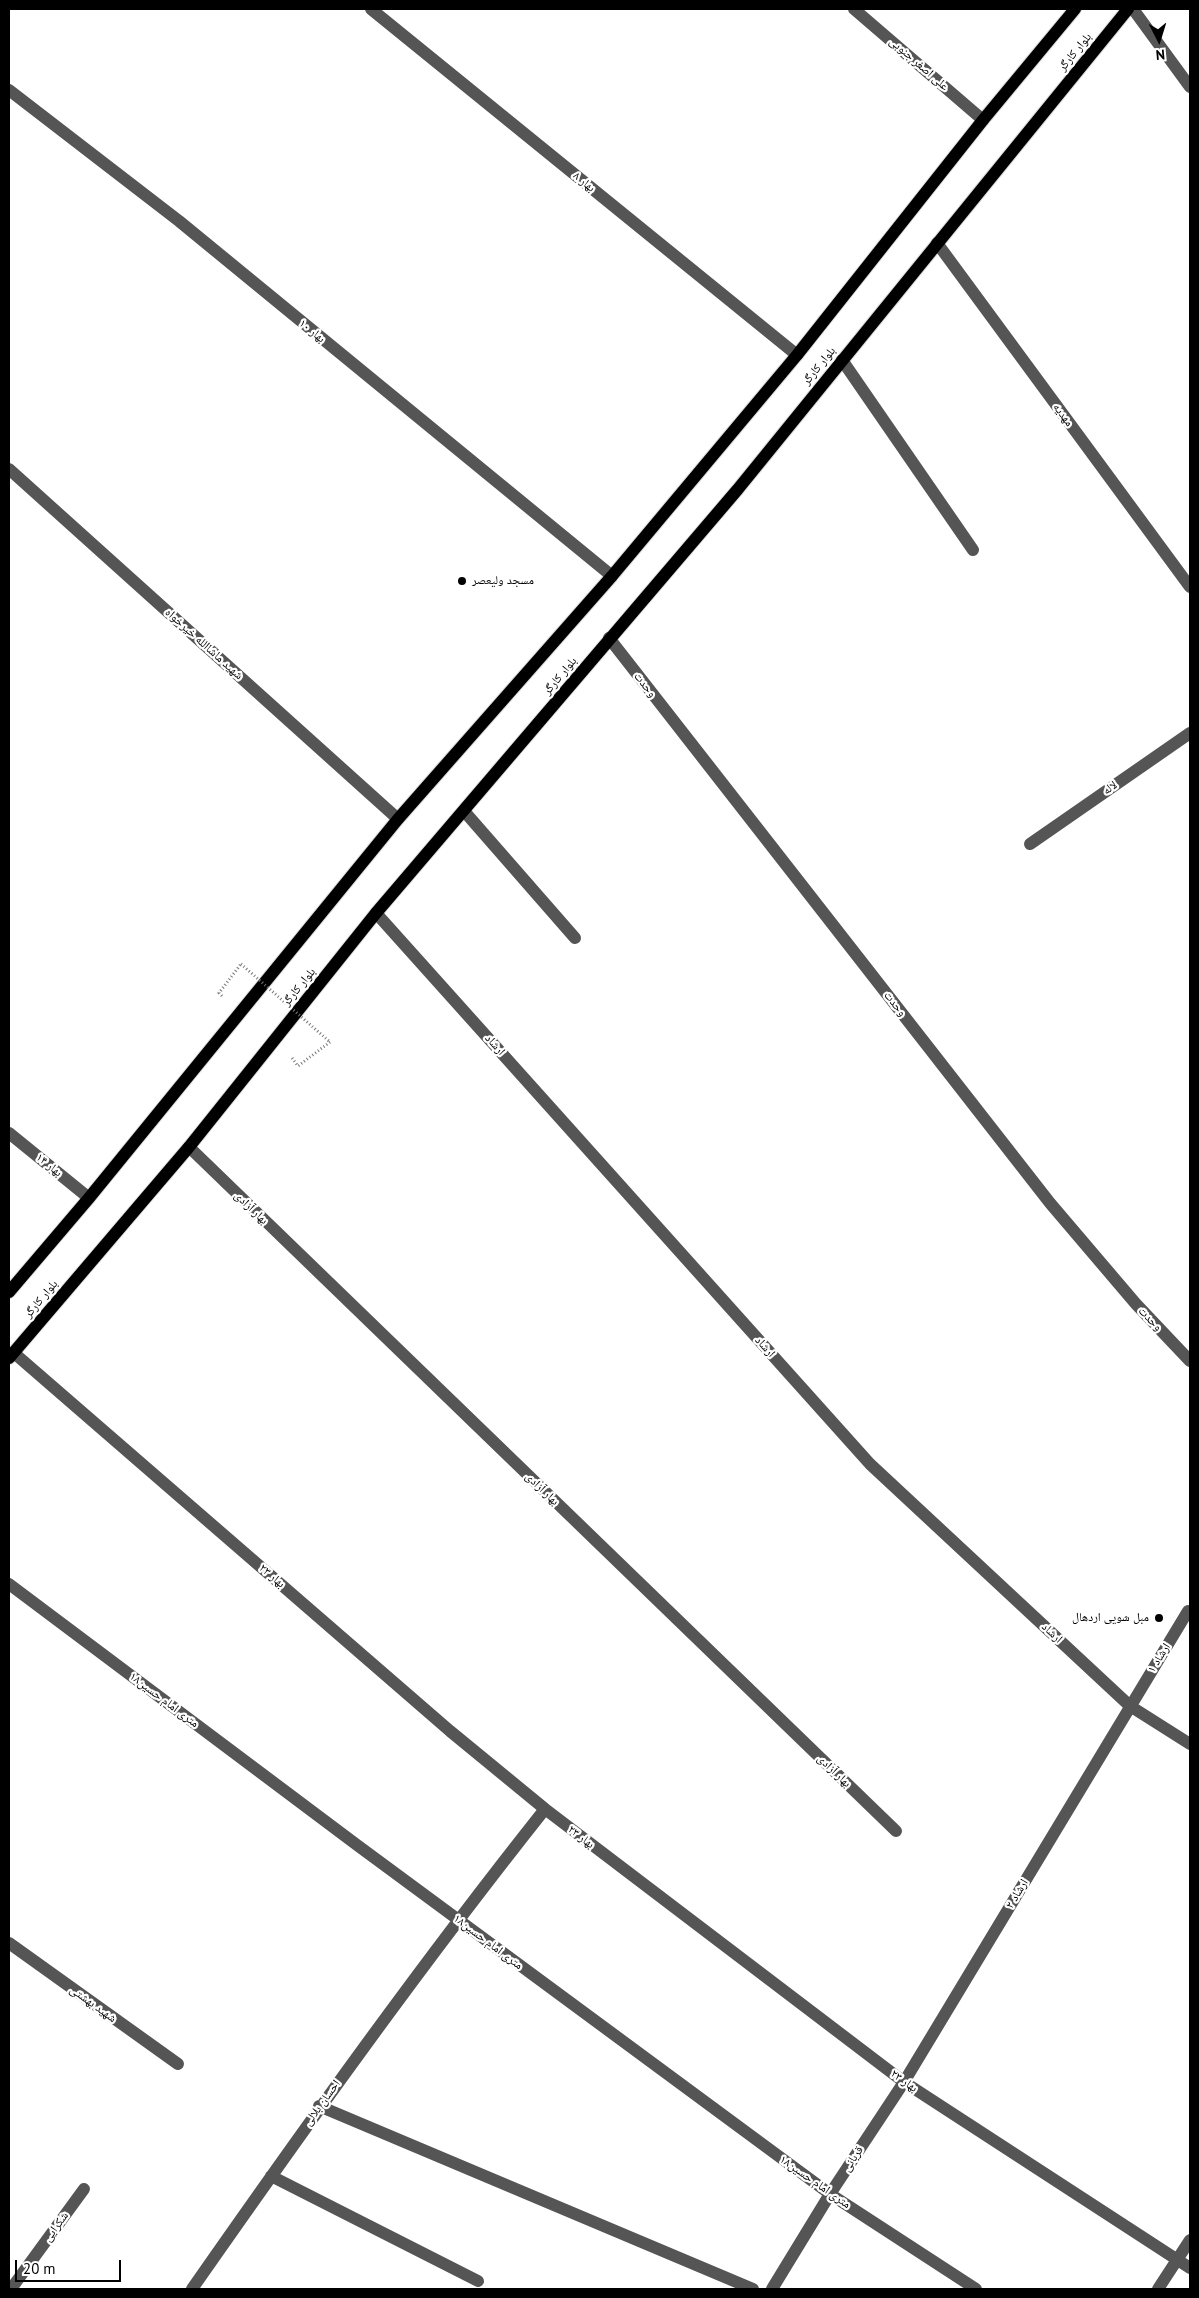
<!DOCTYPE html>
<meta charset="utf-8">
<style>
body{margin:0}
#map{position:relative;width:1199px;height:2298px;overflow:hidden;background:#fff;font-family:"PT Sans",sans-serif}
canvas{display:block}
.frame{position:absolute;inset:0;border:10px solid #000;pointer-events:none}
.north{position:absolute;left:1134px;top:15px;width:50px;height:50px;-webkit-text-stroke:4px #fff;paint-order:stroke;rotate:175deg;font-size:14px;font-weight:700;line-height:20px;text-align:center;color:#000}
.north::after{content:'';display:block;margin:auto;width:18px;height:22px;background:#000;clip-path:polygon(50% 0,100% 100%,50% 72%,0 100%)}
.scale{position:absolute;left:15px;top:2260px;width:106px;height:22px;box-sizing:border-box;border:2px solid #000;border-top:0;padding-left:6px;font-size:15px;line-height:18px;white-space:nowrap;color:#000;-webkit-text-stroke:4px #fff;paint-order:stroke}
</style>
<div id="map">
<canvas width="1199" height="2298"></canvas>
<div class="frame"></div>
<div class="north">N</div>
<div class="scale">20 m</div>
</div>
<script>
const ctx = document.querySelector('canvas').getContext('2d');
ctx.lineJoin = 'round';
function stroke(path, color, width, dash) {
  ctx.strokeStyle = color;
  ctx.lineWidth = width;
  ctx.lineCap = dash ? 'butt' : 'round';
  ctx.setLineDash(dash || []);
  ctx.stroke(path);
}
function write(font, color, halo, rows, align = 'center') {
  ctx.font = font + ' "PT Sans","Noto Naskh Arabic",sans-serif';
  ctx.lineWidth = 4.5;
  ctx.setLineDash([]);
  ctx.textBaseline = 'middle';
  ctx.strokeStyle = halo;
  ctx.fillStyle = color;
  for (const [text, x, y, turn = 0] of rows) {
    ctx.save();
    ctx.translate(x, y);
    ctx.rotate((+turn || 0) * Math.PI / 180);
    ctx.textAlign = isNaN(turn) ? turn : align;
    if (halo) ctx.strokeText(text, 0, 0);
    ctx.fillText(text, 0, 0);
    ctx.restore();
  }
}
const major = new Path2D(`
 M9,1292L89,1198L398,819L612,576L797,355L983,120L1075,9
 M9,1358L189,1147L376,913L738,489L1128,9`);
stroke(major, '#dbdbdb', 14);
stroke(new Path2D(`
 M222,996L219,993L241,964
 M292,1058L298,1066L330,1042`), '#777', 3, [1, 2.5]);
stroke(new Path2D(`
 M371,9L797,355
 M854,9L983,120
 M1133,9L1190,87
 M9,90L179,221L612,576
 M937,243L1190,587
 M842,360L973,550
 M9,469L398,819
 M609,638L1050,1203L1136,1304L1190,1361
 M464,811L575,938
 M1030,844L1190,733
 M376,913L870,1464L1130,1706L1190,1744
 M9,1133L89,1198
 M189,1147L896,1831
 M14,1353L450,1731L545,1809L904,2082L1190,2268
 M9,1584L357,1845L830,2194L976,2289
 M9,1943L178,2064
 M319,2106L753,2289
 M271,2176L478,2281
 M11,2289L84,2189
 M192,2289C306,2126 421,1965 545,1809
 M772,2289L830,2194L904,2082L1188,1611
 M1158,2289L1190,2240`), '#555', 12);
stroke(major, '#000', 12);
stroke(new Path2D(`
 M241,964L330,1042`), '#777', 3, [1, 2.5]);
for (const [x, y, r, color] of [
 [462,581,5,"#000"],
 [1159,1618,5,"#000"]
]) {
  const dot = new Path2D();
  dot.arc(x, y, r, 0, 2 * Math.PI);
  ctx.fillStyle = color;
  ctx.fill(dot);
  stroke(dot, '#fff', 2);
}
write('12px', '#000', '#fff', [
 ["بلوار کارگر",1075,52,-51],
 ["علی اصغر جنوبی",919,64,41],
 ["بهار ۸",584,182,39],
 ["بهار ۱۰",312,331,39],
 ["بلوار کارگر",819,366,-51],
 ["مهدیه",1063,415,54],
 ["شهید ماشاالله خیرخواه",204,644,42],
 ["بلوار کارگر",560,676,-50],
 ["وحدت",645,685,52],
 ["لاله",1110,788,-35],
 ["بلوار کارگر",299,987,-51],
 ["وحدت",895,1004,52],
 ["ارشاد",495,1045,48],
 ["بهار ۱۴",49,1165,39],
 ["بهار آزادی",251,1208,44],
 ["بلوار کارگر",41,1299,-50],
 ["وحدت",1150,1319,46],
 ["ارشاد",765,1347,48],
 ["بهار آزادی",542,1489,44],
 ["بهار ۲۳",272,1576,41],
 ["ارشاد",1052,1633,43],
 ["ارشاد ۱",1159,1658,-58],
 ["۱۸متری امام حسین",164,1700,37],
 ["بهار آزادی",834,1771,44],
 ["بهار ۲۳",581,1837,37],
 ["ارشاد ۲",1017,1894,-59],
 ["۱۸متری امام حسین",488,1942,37],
 ["شهید بهشتی",93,2004,36],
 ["بهار ۲۳",904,2081,35],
 ["احسان بلالی",322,2103,-54],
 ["قربانی",853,2159,-57],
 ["۱۸متری امام حسین",815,2182,35],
 ["شکرایی",56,2227,-54]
]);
write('12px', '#000', '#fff', [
 ["مسجد ولیعصر",472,581],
 ["مبل شویی اردهال",1149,1618,"right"]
], 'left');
</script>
